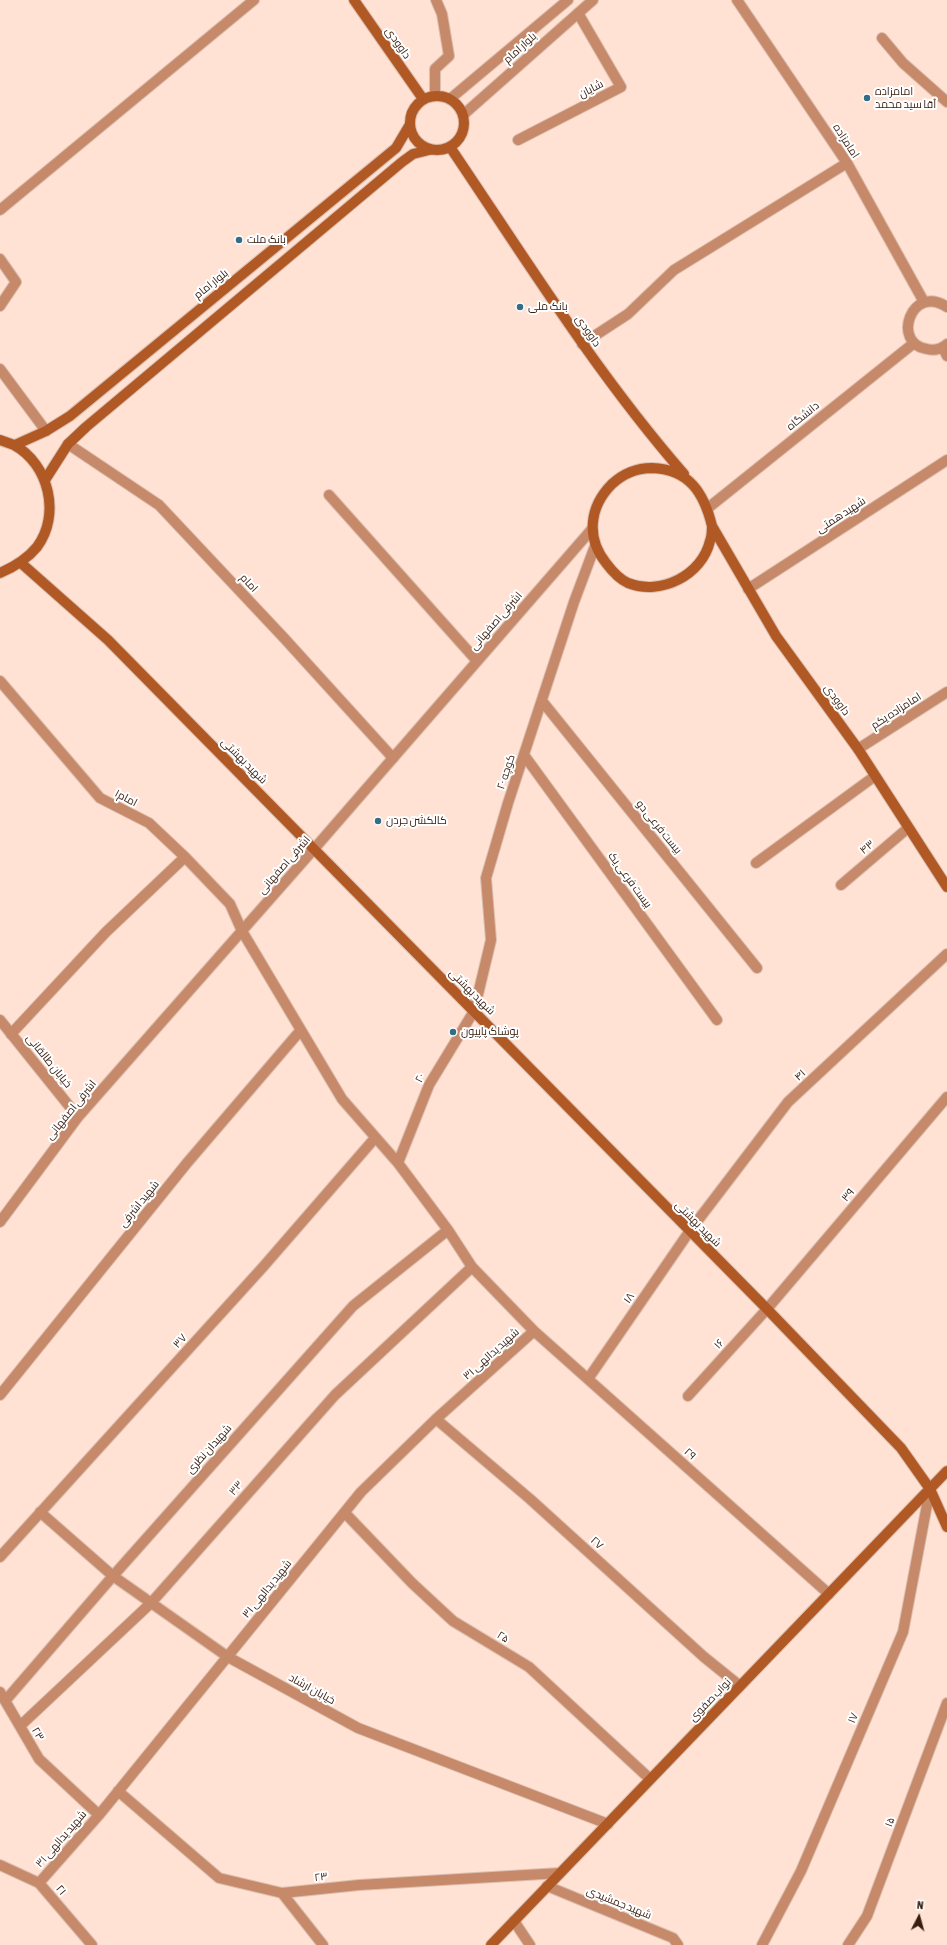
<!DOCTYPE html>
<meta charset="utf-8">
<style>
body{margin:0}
#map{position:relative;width:947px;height:1945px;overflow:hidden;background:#ffe2d4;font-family:"Asap Condensed",sans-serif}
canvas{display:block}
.north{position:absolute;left:899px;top:1897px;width:40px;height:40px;-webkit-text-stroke:3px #fff;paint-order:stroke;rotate:6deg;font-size:11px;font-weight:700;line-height:16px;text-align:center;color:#381e11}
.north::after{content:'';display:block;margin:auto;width:14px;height:18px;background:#381e11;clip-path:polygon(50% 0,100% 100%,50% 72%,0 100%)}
</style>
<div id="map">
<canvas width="947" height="1945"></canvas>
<div class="north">N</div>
</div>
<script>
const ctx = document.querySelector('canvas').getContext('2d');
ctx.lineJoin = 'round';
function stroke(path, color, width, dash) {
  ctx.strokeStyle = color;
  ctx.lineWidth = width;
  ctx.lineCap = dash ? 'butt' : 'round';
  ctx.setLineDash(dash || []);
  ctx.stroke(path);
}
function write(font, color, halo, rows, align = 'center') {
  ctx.font = font + ' "Asap Condensed",Cairo,sans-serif';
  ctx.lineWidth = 4;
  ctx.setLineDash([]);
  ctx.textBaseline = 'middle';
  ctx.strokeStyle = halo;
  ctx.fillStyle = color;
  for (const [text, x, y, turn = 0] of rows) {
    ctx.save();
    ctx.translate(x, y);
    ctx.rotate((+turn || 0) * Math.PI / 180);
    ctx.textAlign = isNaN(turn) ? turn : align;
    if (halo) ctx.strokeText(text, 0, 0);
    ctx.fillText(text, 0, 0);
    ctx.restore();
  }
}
const minor = new Path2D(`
 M737,0L847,163L924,302
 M882,38L903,63L947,102
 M435,96V69L449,56L442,14L436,0
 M450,99L568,0
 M463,115L593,0
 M518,140L621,87L578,13
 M0,210L254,0
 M0,259L16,282L0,306
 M582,344L628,314L674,270L847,163
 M943,348L947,356
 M0,369L46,431
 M68,444L159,505L284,638L393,758
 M329,495L477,661
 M748,589L947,460
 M0,681L100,798L149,823L185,857L230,904L242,931L342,1099L398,1163L448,1230L472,1267L534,1331L829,1594
 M542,701L757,968
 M858,749L947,692
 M524,755L717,1020
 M756,863L875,776
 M841,885L908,828
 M11,1034L106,932L185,857
 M398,1163L429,1085L474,1011L491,940L486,878L508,803L574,602L595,546
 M588,1379L689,1232L788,1102L947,954
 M0,1395L187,1163L300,1031
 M688,1396L767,1309L947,1097
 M436,1419L530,1499L704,1657L740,1686
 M40,1512L113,1576L228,1657L358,1728L608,1824
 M345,1513L412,1583L453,1621L529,1667L650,1779
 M0,1557L263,1267L375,1138
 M0,1692L39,1759L99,1815
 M5,1701L113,1576L353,1306L448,1230
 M20,1726L151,1603L335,1395L472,1267
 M118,1791L219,1878L282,1893L359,1885L560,1873
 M0,1865L39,1883L92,1945
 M39,1883L99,1815L361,1492L436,1419L534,1331
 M547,1886L673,1938L678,1945
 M282,1893L323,1945
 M514,1921L530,1945
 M762,1945L801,1871L903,1632L930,1489
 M848,1945L867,1916L947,1703`);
const tertiary = new Path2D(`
 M947,307C911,283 891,344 927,349C934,351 941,349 947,344
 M708,508L914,343
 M0,1020L78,1117
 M0,1222L78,1117L314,849L592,529`);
const secondary = new Path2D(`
 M354,0L423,99
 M410 123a27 27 0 1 1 54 0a27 27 0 1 1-54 0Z
 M450,147C525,258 596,373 684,474
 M0,440C5,442 10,443 14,445C49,464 61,515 37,547C27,559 14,567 0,573
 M15,445L46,431L70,416L396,148L409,126
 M45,480L68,444L86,427L402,162L413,154L429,150
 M712,526C712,531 712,536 710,541C702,575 661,596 628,583C619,579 612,571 606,563C586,538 589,507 612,484C624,473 636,468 652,468C689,469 704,493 712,526L776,636L858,749L947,887
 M21,563L108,640L767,1309L901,1448L930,1489L947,1527
 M491,1945L947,1471`);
stroke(minor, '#dbbfb1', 12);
stroke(tertiary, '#dbbfb1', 12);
stroke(secondary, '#dbbfb1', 12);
stroke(minor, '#c68a6b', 10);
stroke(tertiary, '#c68a6b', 10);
stroke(secondary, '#b05925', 10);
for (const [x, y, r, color] of [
 [867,98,4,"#336e86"],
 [239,240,4,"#336e86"],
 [520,307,4,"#336e86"],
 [378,821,4,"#336e86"],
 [453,1032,4,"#336e86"]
]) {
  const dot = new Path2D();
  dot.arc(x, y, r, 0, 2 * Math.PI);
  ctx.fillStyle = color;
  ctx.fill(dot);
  stroke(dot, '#fff', 1.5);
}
write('11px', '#381e11', '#fff', [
 ["داوودی",398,43,55],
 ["بلوار امام",520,48,-42],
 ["شایان",591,89,-27],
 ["امامزاده",846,141,57],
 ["بلوار امام",211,284,-39],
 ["داوودی",588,331,55],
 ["دانشگاه",803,416,-39],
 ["شهید همتی",841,515,-33],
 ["امام",249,583,47],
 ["اشرفی اصفهانی",496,621,-49],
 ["داوودی",837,700,54],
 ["امامزاده یکم",896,711,-33],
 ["شهید بهشتی",244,761,45],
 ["کوچه ۲۰",506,772,-72],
 ["امام۱",126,798,28],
 ["بیست فرعی دو",659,827,51],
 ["۴۳",867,847,-40],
 ["اشرفی اصفهانی",284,865,-49],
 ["بیست فرعی یک",630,880,54],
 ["شهید بهشتی",472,992,45],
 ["خیابان طالقانی",49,1061,51],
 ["۴۱",800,1075,-43],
 ["۲۰",420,1078,-63],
 ["اشرفی اصفهانی",71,1110,-51],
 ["۳۹",848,1195,-50],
 ["شهید اشرفی",139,1204,-51],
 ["شهید بهشتی",698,1224,45],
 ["۱۸",629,1298,-55],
 ["۳۷",180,1341,-48],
 ["۱۶",719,1344,-48],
 ["۳۱ شهید یدالهی",491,1354,-42],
 ["شهیدان نظری",209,1449,-48],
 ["۲۹",690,1454,42],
 ["۳۳",236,1488,-49],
 ["۲۷",597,1543,42],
 ["۳۱ شهید یدالهی",267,1589,-51],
 ["۲۵",503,1637,31],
 ["خیابان ارشاد",312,1689,29],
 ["نواب صفوی",710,1700,-46],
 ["۱۷",853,1718,-67],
 ["۲۳",38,1734,59],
 ["۱۵",890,1822,-69],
 ["۳۱ شهید یدالهی",61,1839,-49],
 ["۲۳",321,1877,-6],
 ["۲۱",61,1890,50],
 ["شهید جمشیدی",619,1903,22]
]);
write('11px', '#381e11', '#fff', [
 ["امامزاده",875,92],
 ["آقا سید محمد",875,105],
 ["بانک ملت",247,240],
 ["بانک ملی",528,307],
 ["کالکشن جردن",386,821],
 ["پوشاک پاپیون",461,1032]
], 'left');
</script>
